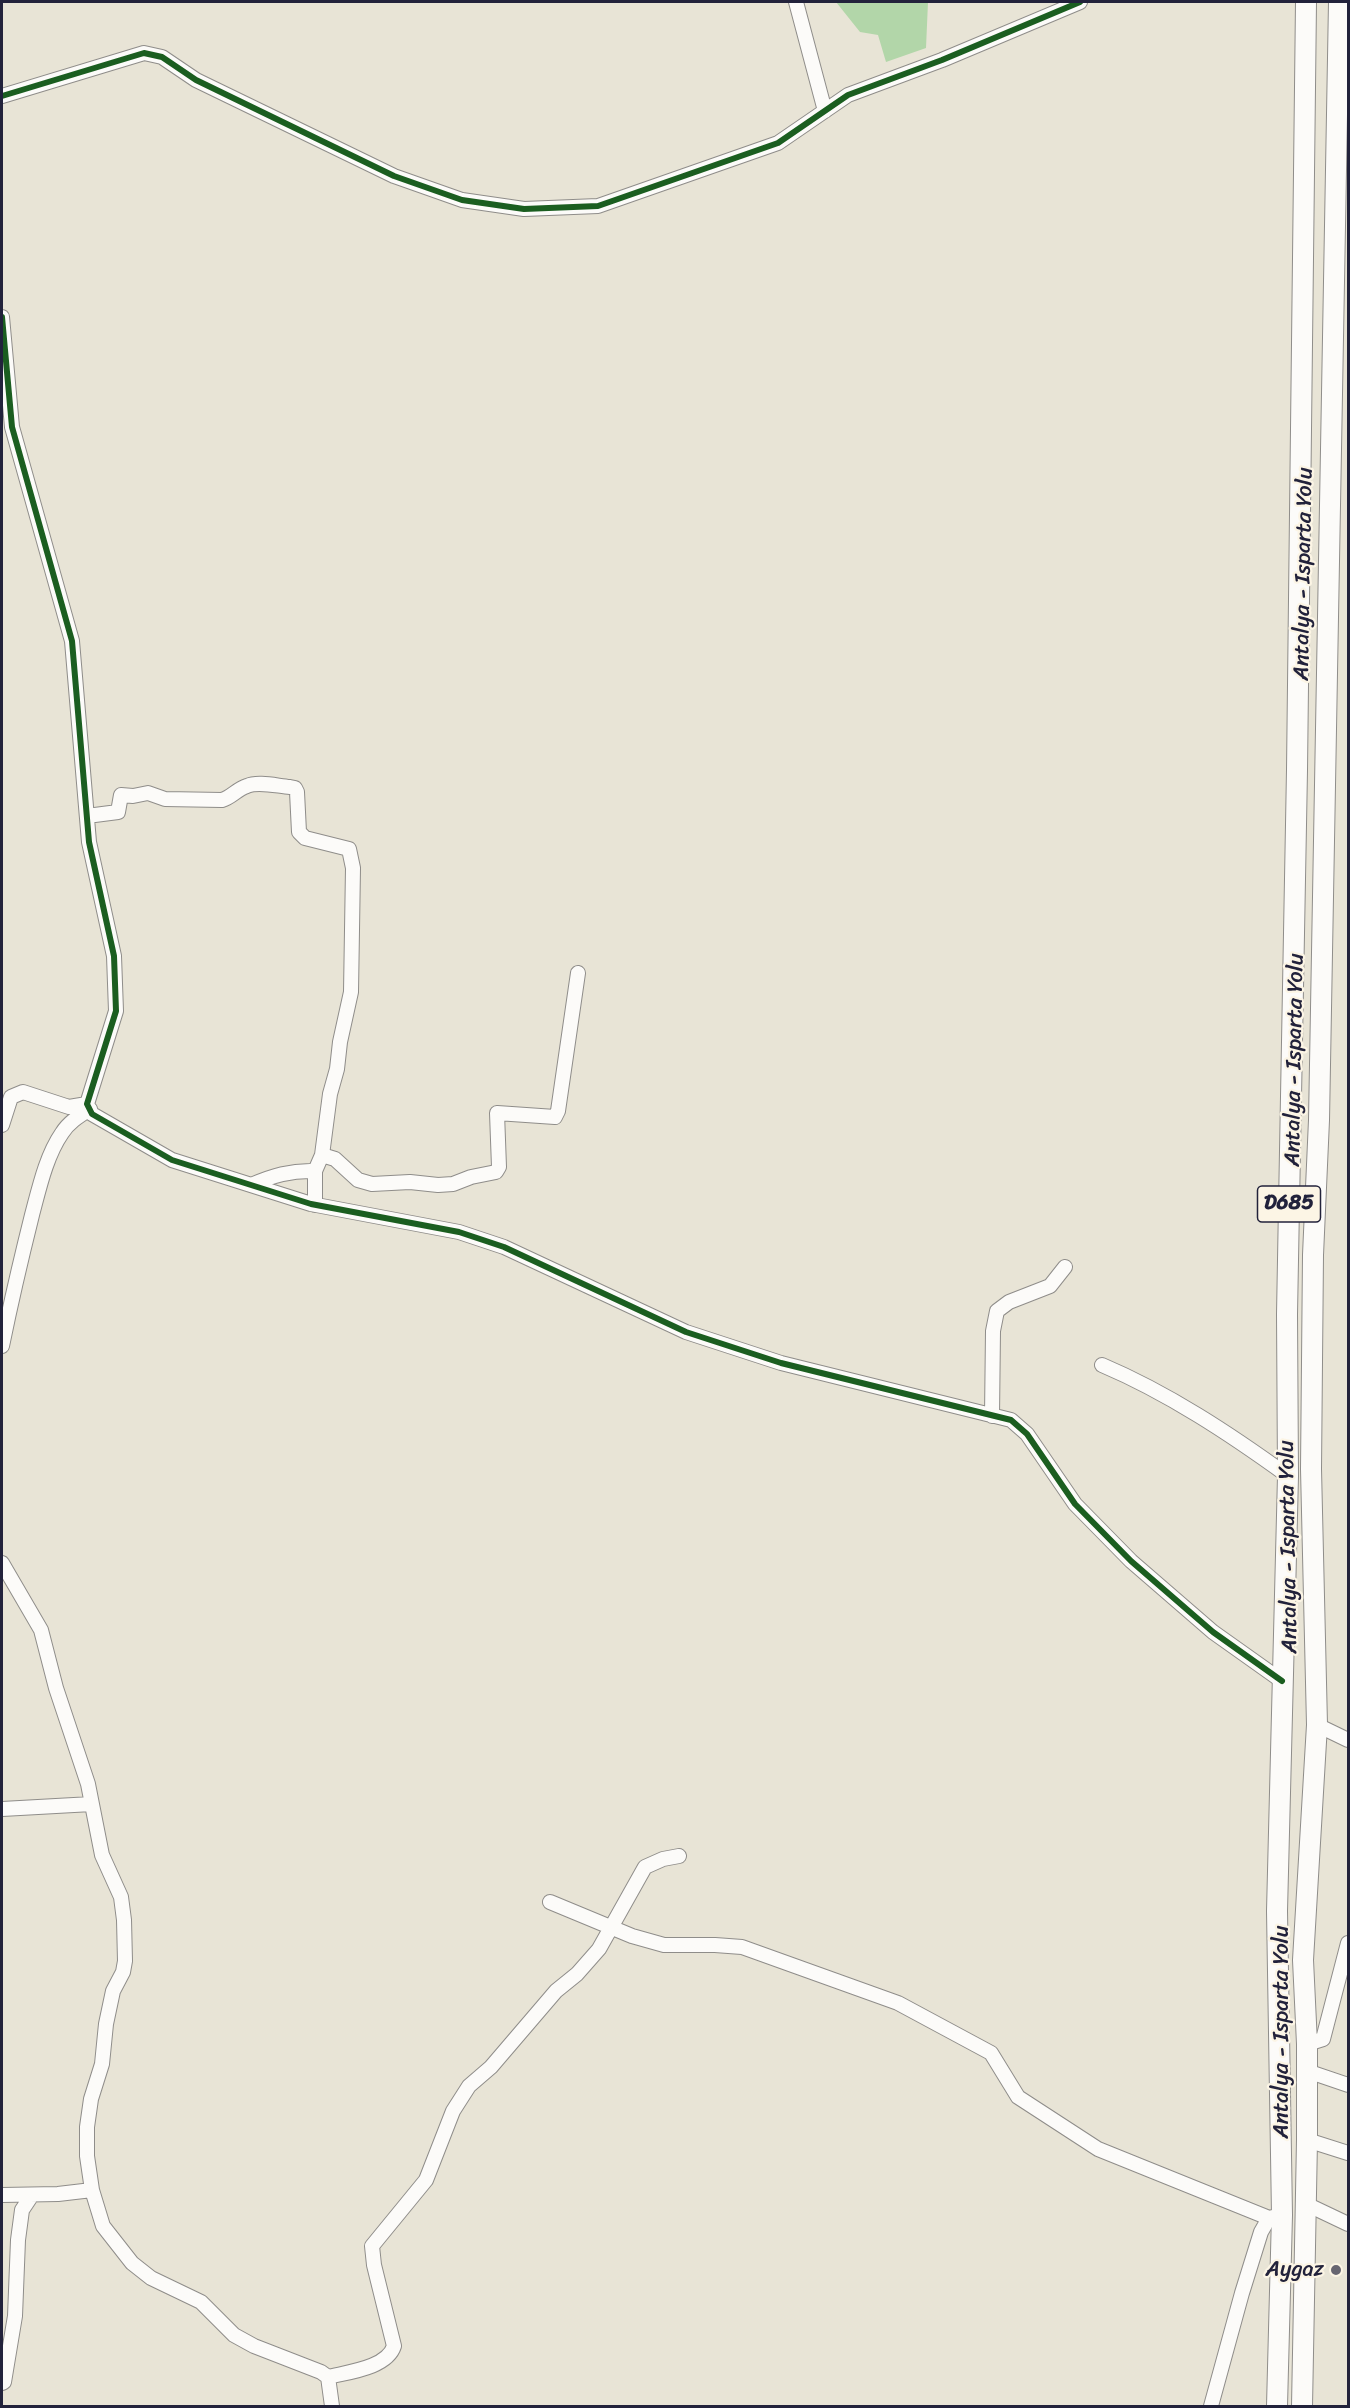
<!DOCTYPE html>
<style>
body{margin:0}
#map{position:relative;width:1350px;height:2408px;overflow:hidden;background:#e8e4d6;font-family:Sriracha,sans-serif}
canvas{display:block}
.frame{position:absolute;inset:0;border:3px solid #22223b;pointer-events:none}
</style>
<div id="map">
<canvas width="1350" height="2408"></canvas>
<div class="frame"></div>
</div>
<script>
const ctx = document.querySelector('canvas').getContext('2d');
ctx.lineJoin = 'round';
function paint(path, color) {
  ctx.fillStyle = color;
  ctx.fill(path, 'evenodd');
}
function stroke(path, color, width, dash) {
  ctx.strokeStyle = color;
  ctx.lineWidth = width;
  ctx.lineCap = dash ? 'butt' : 'round';
  ctx.setLineDash(dash || []);
  ctx.stroke(path);
}
function write(font, color, halo, rows, align = 'center') {
  ctx.font = font + ' Sriracha,sans-serif';
  ctx.lineWidth = 4.5;
  ctx.setLineDash([]);
  ctx.textBaseline = 'middle';
  ctx.strokeStyle = halo;
  ctx.fillStyle = color;
  for (const [text, x, y, turn = 0] of rows) {
    ctx.save();
    ctx.translate(x, y);
    ctx.rotate((+turn || 0) * Math.PI / 180);
    ctx.textAlign = isNaN(turn) ? turn : align;
    if (halo) ctx.strokeText(text, 0, 0);
    ctx.fillText(text, 0, 0);
    ctx.restore();
  }
}
paint(new Path2D(`
 M836,2H928L926,48L886,62L878,35L860,32Z`), '#b2d6a9');
const minor = new Path2D(`
 M796,2L825,111
 M2,96L144,53L162,57L196,80L394,176L462,200L524,209L598,206L778,143L848,95L942,60L1080,2
 M2,317L12,427L72,641L89,842L114,956L116,1011L87,1104L92,1114L172,1160L311,1204L459,1232L504,1247L686,1332L781,1363L1011,1420L1027,1434L1075,1504L1131,1561L1213,1632L1282,1681
 M87,816L118,812L121,795L133,796L148,793L165,799L222,800C232,797 237,789 247,786C258,781 277,786 290,787L295,788L297,792L299,832L305,838L349,849L353,868L351,992L340,1042L337,1069L330,1094L322,1155L315,1171V1205
 M2,1125L11,1097L23,1092L69,1107L87,1104
 M322,1155L335,1159L358,1180L372,1184L410,1182L438,1185L453,1184L471,1177L496,1172L499,1167L497,1113L555,1117L558,1111L578,973
 M251,1185C272,1176 291,1170 315,1171
 M2,1346C11,1302 21,1259 32,1215C39,1189 46,1156 62,1133C69,1122 79,1116 90,1109
 M1102,1365C1168,1393 1230,1434 1288,1476
 M992,1416L993,1331L997,1311L1009,1302L1050,1286L1065,1267
 M2,1563L41,1630L56,1688L88,1784L102,1855L121,1897L124,1920L125,1961L123,1972L113,1991L106,2024L102,2064L91,2099L87,2127V2156L92,2190L103,2226L132,2263L151,2278L201,2302L234,2335L254,2346L321,2372L328,2377L332,2406
 M1317,1725L1348,1740
 M2,1809L92,1804
 M550,1902L632,1936L664,1945H715L742,1947L898,2003L991,2053L1018,2097L1098,2149L1269,2218
 M1307,2044L1323,2039L1348,1943
 M1307,2071L1348,2085
 M1307,2140L1348,2153
 M2,2195L58,2194L92,2190
 M1306,2204L1348,2224
 M328,2377C348,2372 387,2368 394,2346L374,2265L372,2246L426,2180L453,2111L469,2086L491,2067L556,1991L577,1974L599,1949L645,1867L663,1859L679,1856
 M2,2383L4,2382L15,2316L18,2240L22,2210L32,2195
 M1211,2406L1242,2293L1261,2232L1269,2218L1277,2216`);
const highway = new Path2D(`
 M1277,2406L1282,2215L1277,1911L1288,1476L1287,1314L1297,770L1306,2
 M1302,2406L1307,2140V2044L1303,1960L1317,1725L1311,1469L1313,1255L1319,1120L1339,2`);
stroke(minor, '#8f8d8a', 16);
stroke(highway, '#8f8d8a', 22);
stroke(minor, '#fcfbf9', 14);
stroke(highway, '#fcfbf9', 20);
stroke(new Path2D(`
 M2,96L144,53L162,57L196,80L394,176L462,200L524,209L598,206L778,143L848,95L942,60L1080,2
 M2,317L12,427L72,641L89,842L114,956L116,1011L87,1104L92,1114L172,1160L311,1204L459,1232L504,1247L686,1332L781,1363L1011,1420L1027,1434L1075,1504L1131,1561L1213,1632L1282,1681`), '#1b5e20', 6);
for (const [x, y, r, color] of [
 [1336,2270,6,"#676671"]
]) {
  const dot = new Path2D();
  dot.arc(x, y, r, 0, 2 * Math.PI);
  ctx.fillStyle = color;
  ctx.fill(dot);
  stroke(dot, '#fcf5e5', 2);
}
for (const [x, y, w] of [
 [1289,1204,63]
]) {
  const box = new Path2D();
  box.roundRect(x - w / 2, y - 18, w, 36, 4.5);
  ctx.fillStyle = '#fcf5e5';
  ctx.fill(box);
  stroke(box, '#22223b', 1.5);
}
write('bold 21px', '#22223b', null, [
 ["D685",1289,1204]
]);
write('22px', '#22223b', '#fcf5e5', [
 ["Antalya - Isparta Yolu",1304,574,-89],
 ["Antalya - Isparta Yolu",1295,1060,-89],
 ["Antalya - Isparta Yolu",1289,1547,-91],
 ["Antalya - Isparta Yolu",1282,2032,-90]
]);
write('22px', '#22223b', '#fcf5e5', [
 ["Aygaz",1324,2270]
], 'right');
</script>
